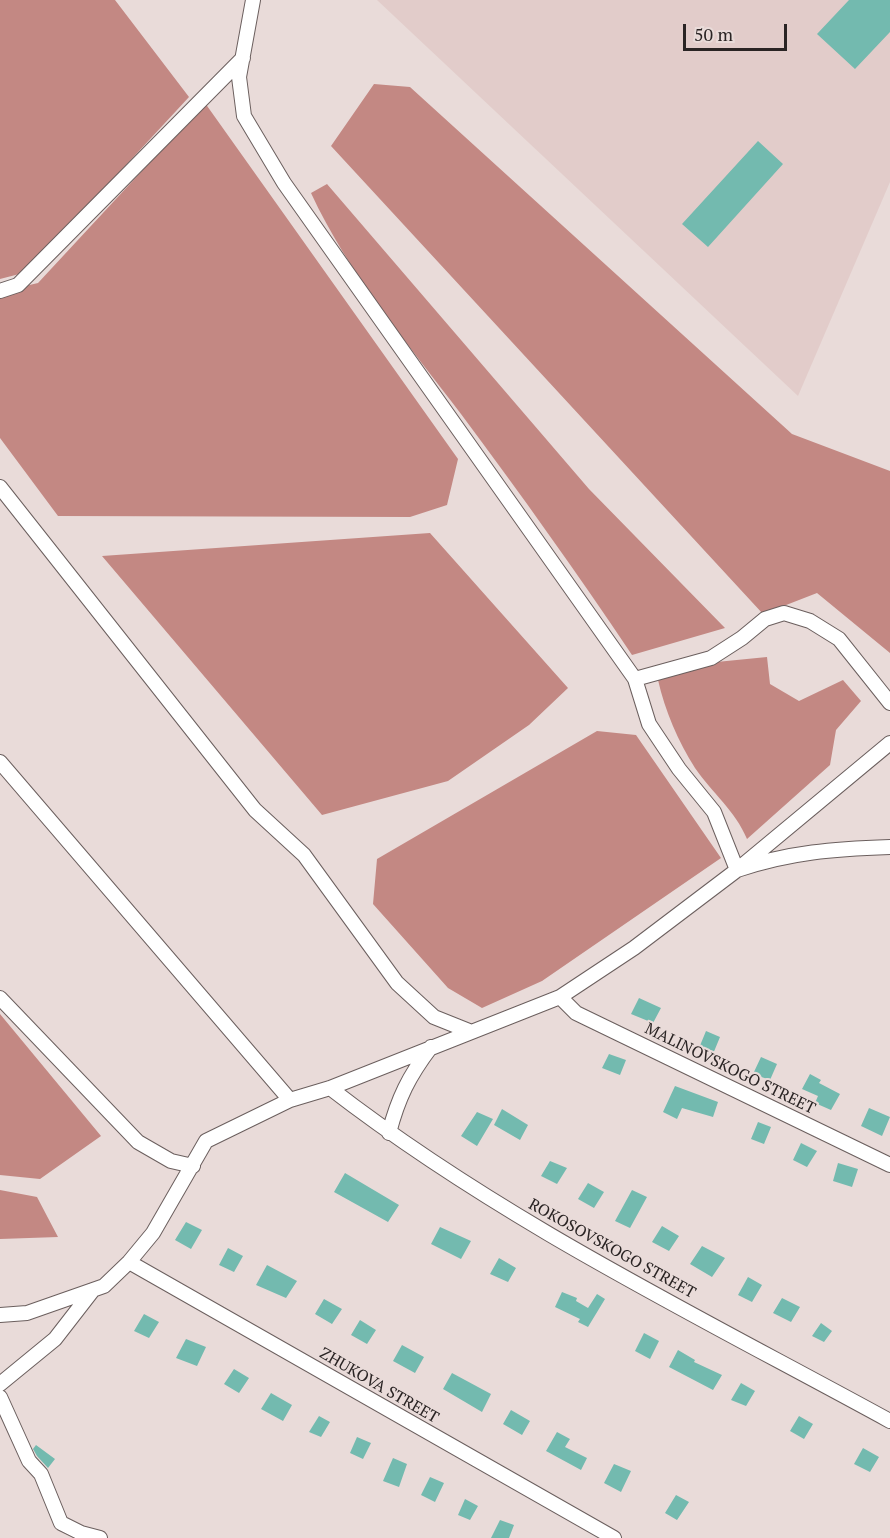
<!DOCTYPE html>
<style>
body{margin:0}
#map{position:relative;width:890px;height:1538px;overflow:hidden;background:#e9dbd9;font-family:"PT Serif",serif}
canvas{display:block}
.scale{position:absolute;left:683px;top:24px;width:104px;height:27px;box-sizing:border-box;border:3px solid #2a2424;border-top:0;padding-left:8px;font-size:18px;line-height:21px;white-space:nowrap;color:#2a2424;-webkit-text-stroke:4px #e9dbd9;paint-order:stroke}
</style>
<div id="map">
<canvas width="890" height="1538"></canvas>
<div class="scale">50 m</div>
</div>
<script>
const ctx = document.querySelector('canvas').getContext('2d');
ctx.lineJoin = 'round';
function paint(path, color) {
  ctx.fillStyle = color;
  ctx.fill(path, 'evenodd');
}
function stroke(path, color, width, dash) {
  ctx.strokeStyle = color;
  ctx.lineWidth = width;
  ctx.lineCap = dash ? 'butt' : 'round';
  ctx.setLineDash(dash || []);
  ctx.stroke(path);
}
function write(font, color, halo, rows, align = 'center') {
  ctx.font = font + ' "PT Serif",serif';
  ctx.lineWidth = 4.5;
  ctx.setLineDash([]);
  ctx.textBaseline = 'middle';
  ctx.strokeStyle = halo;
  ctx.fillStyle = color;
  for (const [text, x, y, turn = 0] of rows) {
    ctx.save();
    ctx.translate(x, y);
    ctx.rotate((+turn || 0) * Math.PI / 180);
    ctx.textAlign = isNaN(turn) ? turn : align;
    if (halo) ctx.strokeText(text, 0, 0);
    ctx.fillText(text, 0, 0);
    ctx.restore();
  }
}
paint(new Path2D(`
 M377,0H890V182L798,396Z`), '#e2ccca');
paint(new Path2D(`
 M0,0H115L189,97L27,272L0,279Z
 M374,84L410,87L792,434L890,471V653L817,593L763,614L331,146Z
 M205,103L458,459L447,505L410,517L58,516L0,438V292L38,283Z
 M327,184L589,489L725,628L632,655C577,573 520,493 461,414C408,344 348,273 311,193Z
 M430,533L568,688L529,725L448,781L322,815L102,556Z
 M767,657L770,684L799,701L843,680L861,701L836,730L830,765L747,839C735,810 712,793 695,768C678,741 665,711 658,680L666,667Z
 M597,731L636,735L721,858L542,981L482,1008L448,988L373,904L377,859Z
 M0,1014L101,1136L40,1179L0,1175Z
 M0,1190L37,1197L58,1237L0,1239Z`), '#c38883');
paint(new Path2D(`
 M849,0H890V32L855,69L817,34Z
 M758,141L783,164L708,247L682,224Z
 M639,998L661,1008L653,1023L631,1014Z
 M706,1031L720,1037L713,1054L699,1048Z
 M609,1054L626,1060L620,1075L602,1068Z
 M761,1057L777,1064L770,1080L753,1074Z
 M810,1074L821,1080L819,1083L840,1094L831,1110L815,1103L818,1096L802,1089Z
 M675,1086L718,1102L713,1117L682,1108L677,1119L663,1112Z
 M869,1108L890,1117L882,1136L861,1126Z
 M502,1109L528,1125L520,1140L494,1125Z
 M477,1112L493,1119L477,1146L461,1136Z
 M758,1122L771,1127L764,1144L751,1139Z
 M801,1143L817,1151L807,1167L793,1160Z
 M550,1161L567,1168L557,1184L541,1176Z
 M838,1163L858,1169L852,1187L833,1181Z
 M345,1173L399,1205L388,1222L334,1192Z
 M588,1183L604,1192L594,1208L578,1199Z
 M632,1190L647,1197L630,1228L615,1221Z
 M186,1222L202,1230L191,1249L175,1240Z
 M662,1226L679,1236L669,1251L652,1242Z
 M440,1227L471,1241L461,1259L431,1244Z
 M702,1246L725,1258L712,1277L690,1264Z
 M228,1248L243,1256L234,1272L219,1265Z
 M499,1258L516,1268L508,1282L490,1274Z
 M267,1265L297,1281L286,1298L256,1285Z
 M748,1277L762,1285L752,1302L738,1295Z
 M562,1292L577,1298L576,1301L588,1308L597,1294L605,1299L588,1327L578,1322L580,1319L555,1307Z
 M782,1298L800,1307L791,1322L773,1313Z
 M324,1299L342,1309L332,1324L315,1314Z
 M144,1314L159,1322L149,1338L134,1331Z
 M360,1320L376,1330L367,1344L351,1335Z
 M821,1323L832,1331L824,1342L812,1336Z
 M644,1333L659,1341L650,1359L635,1351Z
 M186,1339L206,1347L197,1366L176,1358Z
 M402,1345L424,1357L415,1373L393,1361Z
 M678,1350L695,1360L694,1362L722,1375L713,1390L669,1367Z
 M234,1369L249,1378L239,1393L224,1384Z
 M452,1373L491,1394L482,1412L443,1389Z
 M741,1383L755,1391L746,1406L731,1400Z
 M271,1393L292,1405L283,1421L261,1409Z
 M511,1410L530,1421L522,1435L503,1424Z
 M319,1416L330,1422L321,1437L309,1432Z
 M799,1416L813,1424L804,1439L790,1431Z
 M557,1432L570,1439L565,1447L587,1458L581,1470L546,1451Z
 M357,1437L371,1443L363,1459L350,1453Z
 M36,1445L55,1459L48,1468L37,1456L33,1449Z
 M863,1448L879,1457L870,1472L854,1464Z
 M393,1458L407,1464L399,1487L383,1481Z
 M614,1464L631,1471L621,1492L604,1483Z
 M430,1477L444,1483L435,1502L421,1495Z
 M676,1495L689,1502L677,1520L665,1513Z
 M465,1499L478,1506L470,1520L458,1515Z
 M500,1520L514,1525L509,1538H491Z`), '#73baaf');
const minor = new Path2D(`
 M253,0L239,77L244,116L284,183L635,679L711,658L742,638L765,619L784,613L810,621L839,639L890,703
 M0,291L18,285L243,58
 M0,487L255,810L304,855L397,983L434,1017L469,1031
 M635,679L649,724L679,769L714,812L737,870C790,852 834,849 890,847
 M0,762L290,1100
 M560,997L576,1013L890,1165
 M0,998L138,1142L171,1161L193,1166
 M330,1088C502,1221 700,1317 890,1421
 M389,1133C398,1098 409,1076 431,1047
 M129,1262L614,1538
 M0,1315L27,1313L104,1286L129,1262L153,1233L206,1141L290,1100L330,1088L560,997L634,948L737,870L890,743
 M0,1384L55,1339L93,1290
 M0,1397L29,1461L41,1474L61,1523L81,1533L100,1538`);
stroke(minor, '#6b5f5e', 16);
stroke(minor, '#fff', 14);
write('16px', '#2a2424', '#e9dbd9', [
 ["MALINOVSKOGO STREET",730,1069,26],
 ["ROKOSOVSKOGO STREET",612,1249,29],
 ["ZHUKOVA STREET",379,1386,30]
]);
</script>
